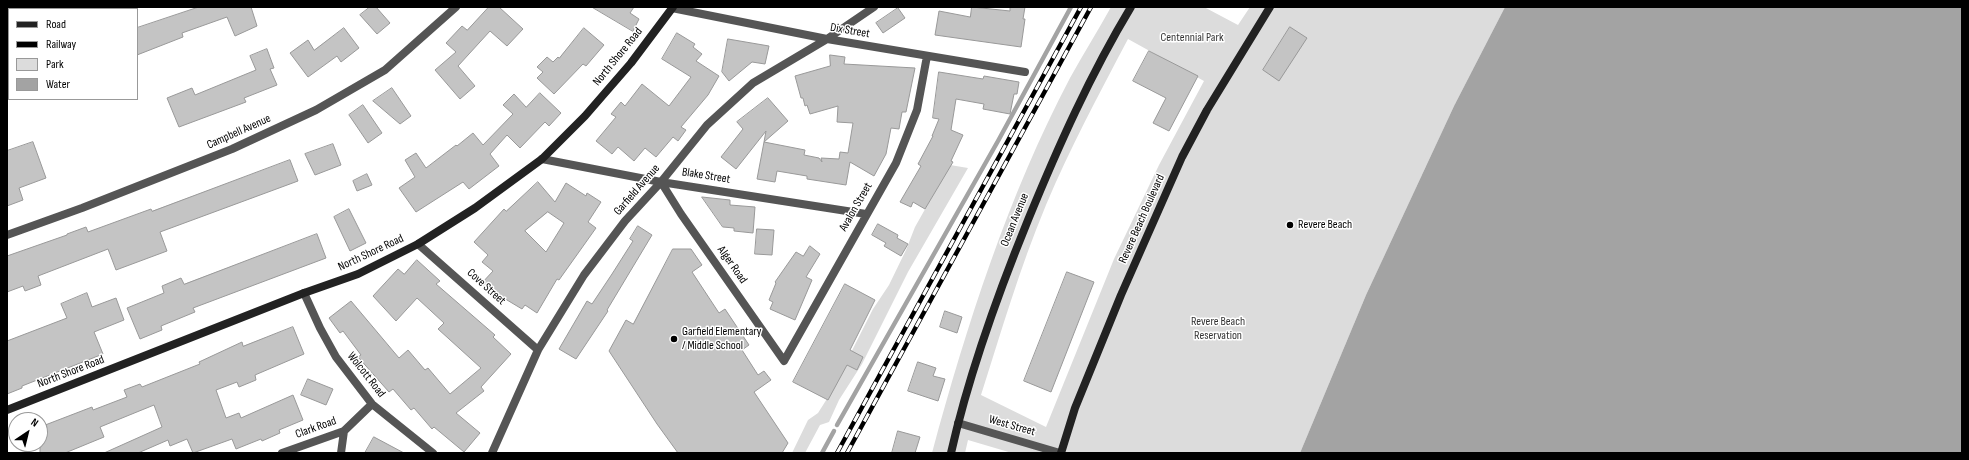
<!DOCTYPE html>
<style>
body{margin:0}
#map{position:relative;width:1969px;height:460px;overflow:hidden;background:#fff;font-family:"Sofia Sans Condensed",sans-serif}
canvas{display:block}
.frame{position:absolute;inset:0;border:8px solid #000;pointer-events:none}
.legend{position:absolute;left:8px;top:8px;width:130px;height:92px;box-sizing:border-box;background:#fff;border:1px solid #999;margin:0;padding:5px 7px;list-style:none;font-size:12px;color:#000}
.legend li{display:flex;align-items:center;gap:8px;height:20px}
.legend b{width:20px;border:1px solid #999}
.north{position:absolute;left:8px;top:412px;width:40px;height:40px;box-sizing:border-box;background:#fff;border:1px solid #999;border-radius:50%;rotate:35deg;font-size:11px;font-weight:700;line-height:16px;text-align:center;color:#000}
.north::after{content:'';display:block;margin:auto;width:14px;height:18px;background:#000;clip-path:polygon(50% 0,100% 100%,50% 72%,0 100%)}
</style>
<div id="map">
<canvas width="1969" height="460"></canvas>
<div class="frame"></div>
<ul class="legend">
<li><b style="height:5px;background:#222"></b>Road</li>
<li><b style="height:5px;background:#000"></b>Railway</li>
<li><b style="height:11px;background:#dcdcdc"></b>Park</li>
<li><b style="height:11px;background:#a3a3a3"></b>Water</li>
</ul>
<div class="north">N</div>
</div>
<script>
const ctx = document.querySelector('canvas').getContext('2d');
ctx.lineJoin = 'round';
function paint(path, color) {
  ctx.fillStyle = color;
  ctx.fill(path, 'evenodd');
}
function stroke(path, color, width, dash) {
  ctx.strokeStyle = color;
  ctx.lineWidth = width;
  ctx.lineCap = dash ? 'butt' : 'round';
  ctx.setLineDash(dash || []);
  ctx.stroke(path);
}
function write(font, color, halo, rows, align = 'center') {
  ctx.font = font + ' "Sofia Sans Condensed",sans-serif';
  ctx.lineWidth = 3;
  ctx.setLineDash([]);
  ctx.textBaseline = 'middle';
  ctx.strokeStyle = halo;
  ctx.fillStyle = color;
  for (const [text, x, y, turn = 0] of rows) {
    ctx.save();
    ctx.translate(x, y);
    ctx.rotate((+turn || 0) * Math.PI / 180);
    ctx.textAlign = isNaN(turn) ? turn : align;
    if (halo) ctx.strokeText(text, 0, 0);
    ctx.fillText(text, 0, 0);
    ctx.restore();
  }
}
paint(new Path2D(`
 M1111,7H1204L1238,25L1250,7H1505L1454,106L1366,295L1300,453H1012L968,440L965,453H932C967,324 1008,196 1070,78C1083,54 1098,31 1111,7ZM1128,39L1204,81L1159,165L1114,259L1046,427L981,395C1001,332 1020,267 1046,205C1070,148 1099,94 1128,39Z
 M950,165L968,168L908,272L862,364L839,400L829,422L820,425L805,453H792L808,420L818,413L830,394L873,309L889,285L906,250L915,227Z`), '#dcdcdc');
paint(new Path2D(`
 M1505,7H1962V453H1300L1366,295L1454,106Z`), '#a3a3a3');
stroke(new Path2D(`
 M837,425L998,141L1071,7
 M822,453L834,431`), '#a3a3a3', 4.5);
const building = new Path2D(`
 M199,7H251L257,26L235,36L227,17L182,33L183,37L137,55V28Z
 M370,7H376L390,23L377,34L360,15Z
 M489,7H499L523,29L507,46L490,31L458,66L475,86L460,99L435,70L456,52L446,43L462,26L467,30Z
 M592,7H634L630,13L639,19L633,31Z
 M972,7L1010,11V7H1025L1023,19H1025L1021,47L935,35L939,11L970,17Z
 M898,8L905,18L883,33L876,23Z
 M1290,27L1307,38L1279,81L1263,70Z
 M344,28L359,48L341,62L337,56L308,77L290,53L308,40L314,50Z
 M584,28L604,45L586,66L583,64L554,94L537,78L543,72L537,67L547,57L553,62L558,57L559,58Z
 M677,33L695,44L693,47L702,54L696,61L719,76L708,95L681,127L686,130L678,141L673,137L656,157L645,148L634,161L618,147L612,154L596,141L616,117L611,114L621,102L625,106L642,84L669,106L691,77L662,59Z
 M728,39L769,46L765,64L752,62L729,81L722,72Z
 M267,49L274,68L270,69L277,85L244,98L246,102L179,127L167,98L192,88L195,95L256,70L250,56Z
 M1149,51L1198,76L1169,131L1153,123L1166,98L1133,81Z
 M830,55L845,57L844,64L915,68L906,112H902L899,129L891,128L886,154L874,176L850,162L846,185L807,179V176L777,171L775,182L757,179L764,142L805,150L804,155L819,158L822,162L821,158L839,159L840,152L848,153L853,123L837,122L838,106L810,114L807,105L805,106L803,98H801L795,76L830,66Z
 M939,72L983,79L984,76L1019,82L1017,94H1014L1010,114L983,109L984,104L956,99L951,130L963,135L951,161L953,162L925,209L913,202L911,207L900,202L921,166L918,164L933,136H932L939,119L933,118Z
 M392,88L411,116L400,124L373,101Z
 M540,93L561,113L549,126L545,122L520,148L507,135L490,154L499,166L469,189L463,182L416,212L399,188L415,177L405,160L416,153L426,168L456,145L457,146L473,133L483,145L513,114L503,105L514,94L526,107Z
 M768,98L788,121L764,142L766,131L736,169L721,157L743,129L737,122Z
 M363,105L382,133L368,143L349,115Z
 M33,142L46,178L19,188L23,200L7,206V151Z
 M333,144L341,165L315,175L305,154Z
 M290,160L298,181L160,232L167,251L116,270L108,249L38,276L41,285L25,291L23,286L7,292V256L67,235V234L86,227L88,232L151,209L152,211Z
 M367,174L372,185L357,191L353,181Z
 M538,182L555,202L566,183L586,196L587,193L601,202L588,222L596,228L559,280L557,279L537,313L525,305L522,309L497,294L495,296L481,284L493,271L482,262L488,255L474,242L504,209L506,211ZM548,212L564,223L546,252L525,231Z
 M702,197L730,200V205L755,207L753,233L734,231V228L723,227Z
 M349,209L366,243L350,251L334,217Z
 M878,224L898,235L897,238L908,244L901,256L884,246L886,243L872,235Z
 M638,226L652,235L607,310L608,311L576,359L559,349L587,301L592,304L612,274L633,241L630,239Z
 M757,229L774,230L772,255L755,254Z
 M317,234L326,258L193,308L195,312L161,326L162,330L140,339L127,308L164,293L162,286L181,278L184,284Z
 M810,246L820,254L806,277L812,280L795,320L770,309L773,302L769,300L776,283L775,282L796,252L803,256Z
 M673,249H691L702,265L692,272L719,313L725,309L749,345L742,350L758,375L764,371L771,380L754,392L788,443L782,453H678L657,424L609,351L626,320L633,324Z
 M417,260L440,281L436,284L495,335L493,337L511,354L481,387L484,391L456,413L480,433L464,452L434,427L432,429L414,408L411,410L393,389L389,392L358,357L361,355L343,331L340,333L329,318L351,301L399,358L408,350L425,370L428,368L450,394L481,368L438,329L444,323L417,298L396,321L373,296L398,269L404,274Z
 M1067,272L1094,282L1051,392L1024,381Z
 M845,284L875,300L850,350L863,357L857,370L847,365L828,400L793,382Z
 M87,293L92,307L116,298L124,320L94,332L103,354L22,386V388L7,394V341L67,318L61,304Z
 M945,311L962,317L957,333L940,327Z
 M293,327L304,354L255,375L256,380L239,387L237,382L216,390L226,418L239,413L241,418L293,395L303,420L279,430L280,433L262,441L261,439L236,449L232,439L193,453L187,439L170,446L168,440L138,453H104L162,427L154,405L100,427L104,437L65,453H40V427L92,407L93,410L127,397L124,390L140,384L142,387L200,364L199,362L242,342L243,346Z
 M918,362L936,368L933,376L945,379L938,401L908,391Z
 M308,379L333,389L326,405L301,395Z
 M898,431L920,437L915,453H892Z
 M374,437L404,453H365Z`);
paint(building, '#c4c4c4');
stroke(building, '#999', 1);
stroke(new Path2D(`
 M53,7V9
 M672,8L827,39L1025,72
 M92,9L99,7
 M7,33H9
 M542,159L661,182L866,214
 M661,182L681,214L784,361L896,163L917,110L927,56
 M7,235L82,208L232,149L316,110L385,70L456,7
 M418,244L538,350
 M304,293L320,328L336,357L372,404L433,453
 M958,423L1060,453
 M282,453L344,431L372,404
 M341,453L344,431
 M492,453L538,350L584,275L625,221L661,182L707,125L753,83L827,39L874,7`), '#555', 8);
stroke(new Path2D(`
 M7,410L304,293L358,274L418,244L475,208L542,159L585,116L631,63L673,7
 M951,453C969,373 997,296 1028,220C1058,147 1090,75 1131,7
 M1061,453L1075,408L1121,295L1182,157L1207,110L1270,7`), '#222', 8);
const rail = new Path2D(`
 M837,453L1081,7
 M847,453L1091,7`);
stroke(rail, '#000', 4.5);
stroke(rail, '#fff', 3, [9]);
for (const [x, y, r, color] of [
 [1290,225,4,"#000"],
 [674,339,4,"#000"]
]) {
  const dot = new Path2D();
  dot.arc(x, y, r, 0, 2 * Math.PI);
  ctx.fillStyle = color;
  ctx.fill(dot);
  stroke(dot, '#fff', 1.5);
}
write('12px', '#000', '#fff', [
 ["Dix Street",850,31,10],
 ["North Shore Road",618,57,-51],
 ["Campbell Avenue",239,132,-24],
 ["Blake Street",706,176,9],
 ["Garfield Avenue",637,190,-49],
 ["Avalon Street",856,207,-60],
 ["Revere Beach Boulevard",1142,219,-66],
 ["Ocean Avenue",1015,220,-68],
 ["North Shore Road",371,253,-25],
 ["Alger Road",732,265,55],
 ["Cove Street",486,287,42],
 ["North Shore Road",71,372,-21],
 ["Wolcott Road",366,375,52],
 ["West Street",1012,426,16],
 ["Clark Road",316,428,-20]
]);
write('12px', '#333', '#fff', [
 ["Centennial Park",1192,38],
 ["Revere Beach",1218,322],
 ["Reservation",1218,336]
]);
write('12px', '#000', '#fff', [
 ["Revere Beach",1298,225],
 ["Garfield Elementary",682,332],
 ["/ Middle School",682,346]
], 'left');
</script>
